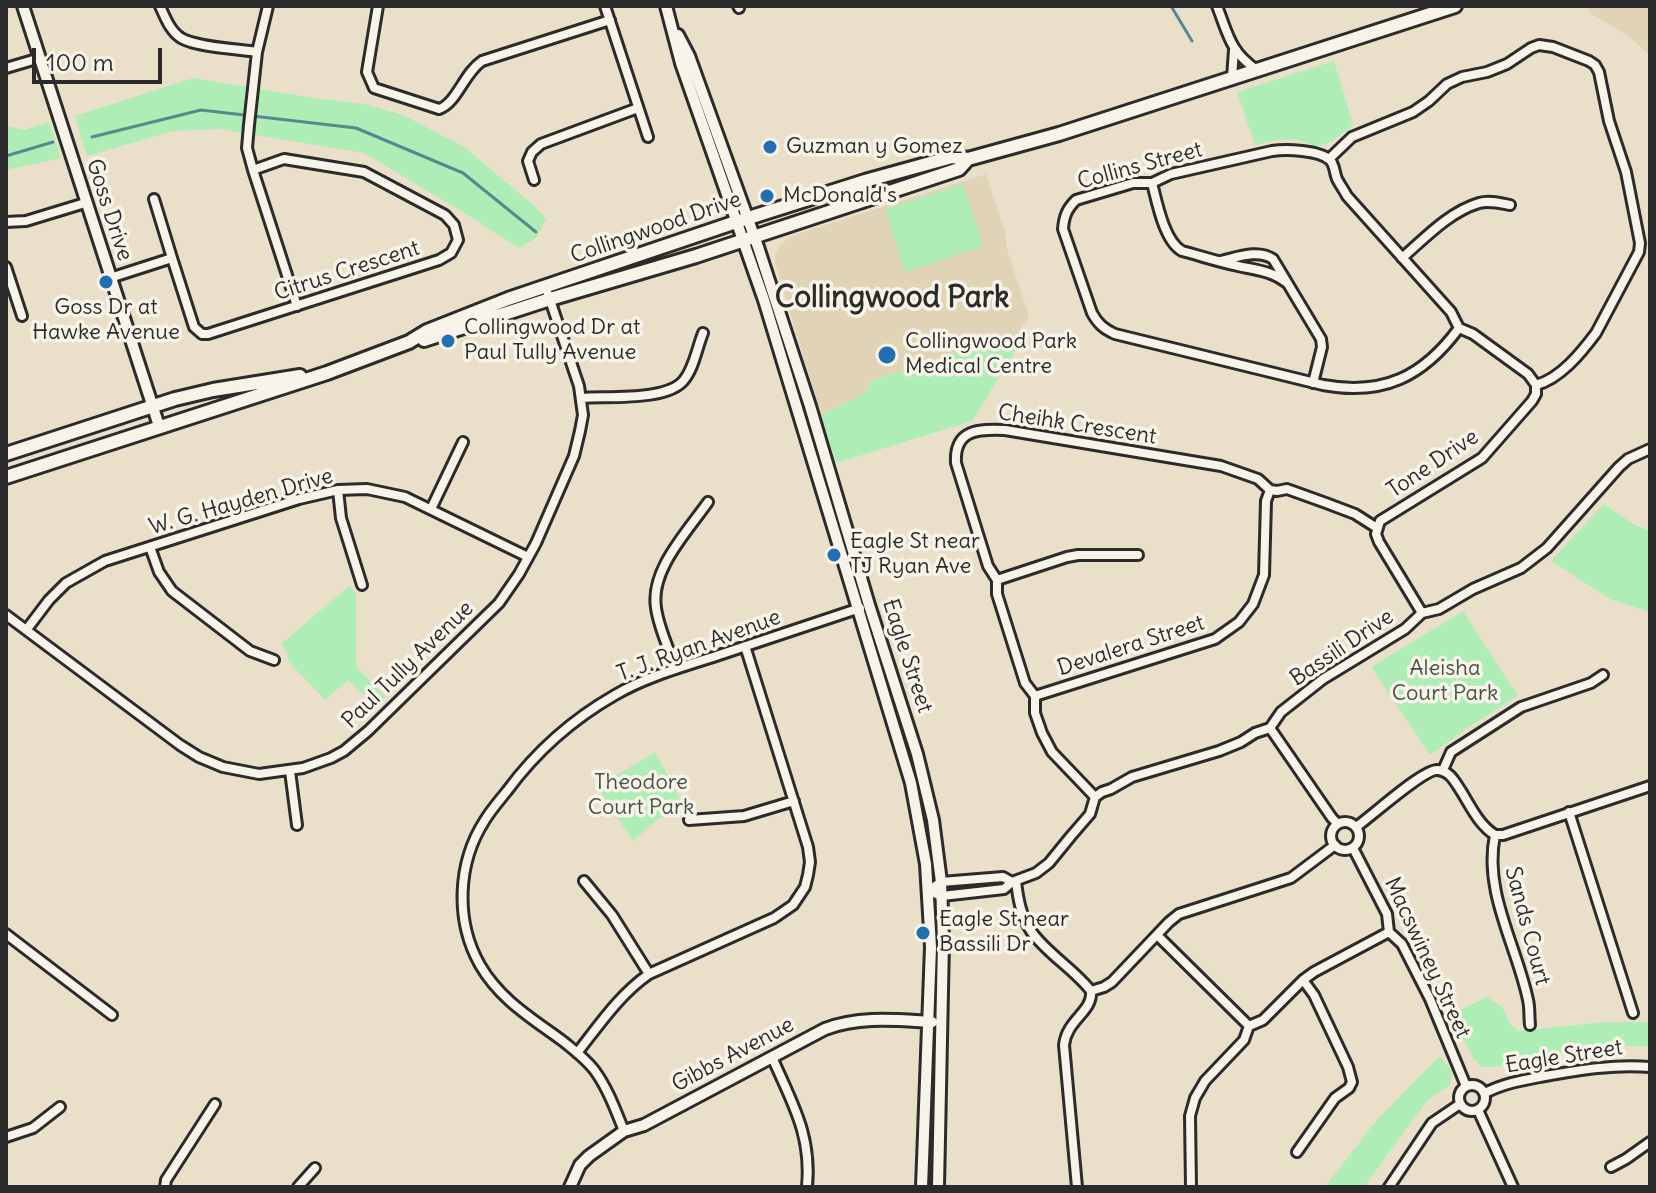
<!DOCTYPE html>
<style>
body{margin:0}
#map{position:relative;width:1656px;height:1193px;overflow:hidden;background:#eae0ca;font-family:Delius,sans-serif}
canvas{display:block}
.frame{position:absolute;inset:0;border:8px solid #2b2b2b;pointer-events:none}
.scale{position:absolute;left:32px;top:48px;width:130px;height:36px;box-sizing:border-box;border:4px solid #2b2b2b;border-top:0;padding-left:10px;font-size:24px;line-height:28px;white-space:nowrap;color:#2b2b2b;-webkit-text-stroke:6px #f7f3e8;paint-order:stroke}
</style>
<div id="map">
<canvas width="1656" height="1193"></canvas>
<div class="frame"></div>
<div class="scale">100 m</div>
</div>
<script>
const ctx = document.querySelector('canvas').getContext('2d');
ctx.lineJoin = 'round';
function paint(path, color) {
  ctx.fillStyle = color;
  ctx.fill(path, 'evenodd');
}
function stroke(path, color, width, dash) {
  ctx.strokeStyle = color;
  ctx.lineWidth = width;
  ctx.lineCap = dash ? 'butt' : 'round';
  ctx.setLineDash(dash || []);
  ctx.stroke(path);
}
function write(font, color, halo, rows, align = 'center') {
  ctx.font = font + ' Delius,sans-serif';
  ctx.lineWidth = 7;
  ctx.setLineDash([]);
  ctx.textBaseline = 'middle';
  ctx.strokeStyle = halo;
  ctx.fillStyle = color;
  for (const [text, x, y, turn = 0] of rows) {
    ctx.save();
    ctx.translate(x, y);
    ctx.rotate((+turn || 0) * Math.PI / 180);
    ctx.textAlign = isNaN(turn) ? turn : align;
    if (halo) ctx.strokeText(text, 0, 0);
    ctx.fillText(text, 0, 0);
    ctx.restore();
  }
}
paint(new Path2D(`
 M1589,6H1650V55L1627,35L1590,13Z
 M986,174L1005,232L1007,249L1029,316L1018,333L867,382L870,386L862,396L828,410L821,417L775,262V255L781,244L794,235Z`), '#e1d3b5');
paint(new Path2D(`
 M1334,61L1353,125C1341,134 1330,146 1314,146C1298,135 1273,140 1255,145L1237,92Z
 M193,78L320,99L365,104L403,115L464,147L539,210L546,219L536,238L519,248L463,212L364,153L220,129L173,131L87,156L75,116Z
 M49,122L61,158L6,170V126L25,130Z
 M963,184L983,246L905,272L885,209Z
 M1018,333L1025,335L972,421L836,463L821,417C835,402 854,405 870,387L867,382Z
 M1604,504L1633,524L1650,531V612L1610,599L1551,561Z
 M349,586L356,593V667L386,697L376,706L348,680L325,700L288,661L287,652L281,644Z
 M1463,611L1518,696L1473,724L1430,755L1371,667Z
 M655,752L687,812L659,818L633,841L597,787Z
 M1487,997L1502,1007L1511,1025L1518,1031L1604,1022H1650V1047C1598,1042 1545,1058 1493,1067H1481L1473,1058L1451,1015Z
 M1440,1056L1452,1072L1450,1085L1428,1100L1423,1106L1364,1187H1325L1375,1122Z`), '#aeedb5');
stroke(new Path2D(`
 M1171,6L1192,41
 M92,137L201,110L356,128L463,173L536,232
 M6,156L53,142`), '#598890', 3);
const minor = new Path2D(`
 M160,6C165,17 170,31 181,38C196,47 237,49 257,52
 M268,6L257,52L249,125L247,148L253,170L297,306
 M378,6L367,72L374,88L439,109C457,103 464,73 482,61L610,20
 M605,6L648,137
 M738,6L739,8
 M1217,6C1228,34 1230,52 1257,70
 M6,68L40,58
 M1232,78L1234,50
 M1329,159L1352,137L1413,112L1429,101L1447,84L1462,77L1487,72L1507,64L1531,48L1539,45L1553,47L1589,61L1595,65L1599,72L1609,121L1626,172L1640,243L1639,252L1596,333C1581,353 1560,379 1536,385V394L1532,401L1482,458L1380,521L1376,534L1379,542L1422,613
 M534,180L528,161L532,152L541,144L638,108
 M1152,183C1157,202 1164,241 1182,251C1201,256 1219,262 1238,266C1256,270 1272,271 1287,283
 M154,199L172,258
 M6,222L26,221L85,203
 M1402,258C1425,238 1449,212 1479,203C1489,200 1500,203 1510,205
 M1221,261C1238,257 1258,249 1273,259L1321,339L1322,347L1313,383
 M6,267L22,316
 M110,278L172,258L194,327L202,334H208L439,260L451,253L458,240L454,225L445,215L364,172L284,159L253,170
 M1459,328C1423,377 1383,396 1323,385L1115,334C1104,329 1098,324 1092,313L1063,229C1064,216 1067,209 1076,200L1133,183H1152L1171,174L1272,151C1286,149 1319,150 1330,160C1335,165 1334,172 1337,179C1340,185 1344,190 1347,196L1451,312L1459,328L1473,334L1528,374L1536,385
 M582,398C608,396 668,401 684,380C694,368 697,348 703,333
 M338,490L341,518L362,585
 M431,509L463,442
 M150,547L159,572L172,591L250,651L274,660
 M997,580L1067,557L1078,555H1138
 M6,615L180,745L199,757L223,767L259,774L303,768L331,758L344,751L368,731L499,603L519,574L536,543L574,456L580,431L583,415L579,386L548,294
 M27,629L49,600L66,583L105,561L299,499L338,490L367,489L405,497L528,557
 M676,669C669,649 659,629 656,608C650,570 687,532 708,502
 M1035,696L1215,639L1239,622L1253,604L1264,575L1266,501L1270,490
 M1270,728L1332,818L1338,824
 M1443,770L1451,752L1521,707L1591,683L1603,675
 M290,771L297,825
 M1095,797L1052,752L1042,733L1035,713V696L1025,683L997,594V580L988,566L956,463C954,429 979,429 1005,430L1221,466L1258,479L1270,490L1277,491L1287,489L1326,503L1355,514L1377,528
 M1569,812L1633,1013
 M689,820L744,816L794,801
 M1331 836a14 14 0 1 1 28 0a14 14 0 1 1-28 0Z
 M1356,827C1371,817 1424,768 1438,770C1450,771 1455,782 1461,791C1471,807 1479,825 1495,835H1503L1650,786
 M1495,835C1483,892 1517,946 1528,1000C1530,1008 1529,1017 1530,1025
 M1353,848L1387,914L1389,932L1402,944L1430,999L1466,1086
 M584,881L612,915L649,974
 M1016,881C1018,899 1021,916 1031,931C1046,953 1074,969 1091,991L1104,987L1112,982L1169,922L1179,914L1291,878L1335,845
 M928,891L942,896L1004,889L1012,882L1036,873L1049,863L1071,836L1090,814L1095,797L1102,792L1111,789L1132,777L1219,751L1241,742L1255,733L1270,728L1281,712L1323,679L1405,629L1422,613L1439,609L1473,589L1521,568L1547,548L1619,467L1628,459L1650,449
 M928,891L941,882L1003,877L1012,882
 M6,934L112,1015
 M1157,935L1249,1026
 M577,1053C600,1024 619,995 649,974L774,918L793,905L805,887L808,875L810,862L808,847L745,646
 M772,1057C792,1103 812,1135 807,1187
 M1459 1098a13 13 0 1 1 26 0a13 13 0 1 1-26 0Z
 M1485,1093C1504,1083 1524,1080 1545,1076C1579,1070 1615,1064 1650,1067
 M1478,1110L1513,1187
 M624,1131C616,1111 608,1089 595,1071C587,1060 575,1051 564,1042C533,1019 500,1000 480,965C455,921 457,863 485,820C491,810 499,801 507,791C535,753 573,719 615,695C646,677 682,667 716,656C764,640 812,624 860,608
 M6,1137L33,1128L60,1107
 M1297,1152L1335,1098L1349,1088L1352,1082L1348,1067L1314,995L1303,980
 M1611,1167L1626,1159L1650,1142
 M165,1187L166,1180L215,1104
 M298,1187L315,1168
 M1077,1187L1064,1045C1067,1019 1093,1012 1091,991
 M1191,1187L1190,1116L1195,1098L1205,1081L1244,1040L1249,1026L1263,1020L1303,980L1314,972L1389,932
 M1389,1187L1432,1123L1460,1104`);
const tertiary = new Path2D(`
 M23,6L159,426
 M666,6L681,63L764,300L911,783L926,864L931,947L922,1187
 M678,35L689,56L758,247L810,406L869,605L917,754L933,820L941,882L943,942L938,1187
 M570,1187L580,1165L589,1156L624,1131L644,1125L825,1029C860,1016 895,1020 932,1022`);
const secondary = new Path2D(`
 M424,340L550,299L696,256L959,169L968,159
 M6,454L175,399L213,390L300,376
 M6,477L327,373L409,342L427,331L508,299L736,222L865,181L952,157L968,159L1059,134L1455,6`);
stroke(minor, '#2b2b2b', 14);
stroke(tertiary, '#2b2b2b', 16);
stroke(secondary, '#2b2b2b', 18);
stroke(minor, '#f7f3e8', 8);
stroke(tertiary, '#f7f3e8', 10);
stroke(secondary, '#f7f3e8', 12);
for (const [x, y, r, color] of [
 [770,147,8,"#1f6fb2"],
 [767,196,8,"#1f6fb2"],
 [106,282,8,"#1f6fb2"],
 [448,341,8,"#1f6fb2"],
 [887,355,10,"#1f6fb2"],
 [834,555,8,"#1f6fb2"],
 [923,933,8,"#1f6fb2"]
]) {
  const dot = new Path2D();
  dot.arc(x, y, r, 0, 2 * Math.PI);
  ctx.fillStyle = color;
  ctx.fill(dot);
  stroke(dot, '#f7f3e8', 3);
}
write('22px', '#2b2b2b', '#f7f3e8', [
 ["Guzman y Gomez",786,147],
 ["McDonald's",783,196],
 ["Goss Dr at",106,308,"center"],
 ["Hawke Avenue",106,333,"center"],
 ["Collingwood Dr at",464,328],
 ["Paul Tully Avenue",464,353],
 ["Collingwood Park",905,342],
 ["Medical Centre",905,367],
 ["Eagle St near",850,542],
 ["TJ Ryan Ave",850,567],
 ["Eagle St near",939,920],
 ["Bassili Dr",939,945]
], 'left');
write('22px', '#2b2b2b', '#f7f3e8', [
 ["Collins Street",1140,166,-15],
 ["Goss Drive",109,210,72],
 ["Collingwood Drive",656,228,-19],
 ["Citrus Crescent",347,271,-18],
 ["Cheihk Crescent",1077,425,9],
 ["Tone Drive",1433,464,-34],
 ["W. G. Hayden Drive",241,502,-16],
 ["T. J. Ryan Avenue",699,646,-20],
 ["Devalera Street",1131,646,-18],
 ["Bassili Drive",1342,648,-34],
 ["Eagle Street",907,656,72],
 ["Paul Tully Avenue",408,665,-44],
 ["Sands Court",1527,926,75],
 ["Macswiney Street",1427,958,65],
 ["Gibbs Avenue",733,1055,-28],
 ["Eagle Street",1564,1057,-9]
]);
write('22px', '#455247', '#f7f3e8', [
 ["Aleisha",1445,669],
 ["Court Park",1445,694],
 ["Theodore",641,783],
 ["Court Park",641,808]
]);
write('bold 30px', '#2b2b2b', '#f7f3e8', [
 ["Collingwood Park",892,298]
]);
</script>
